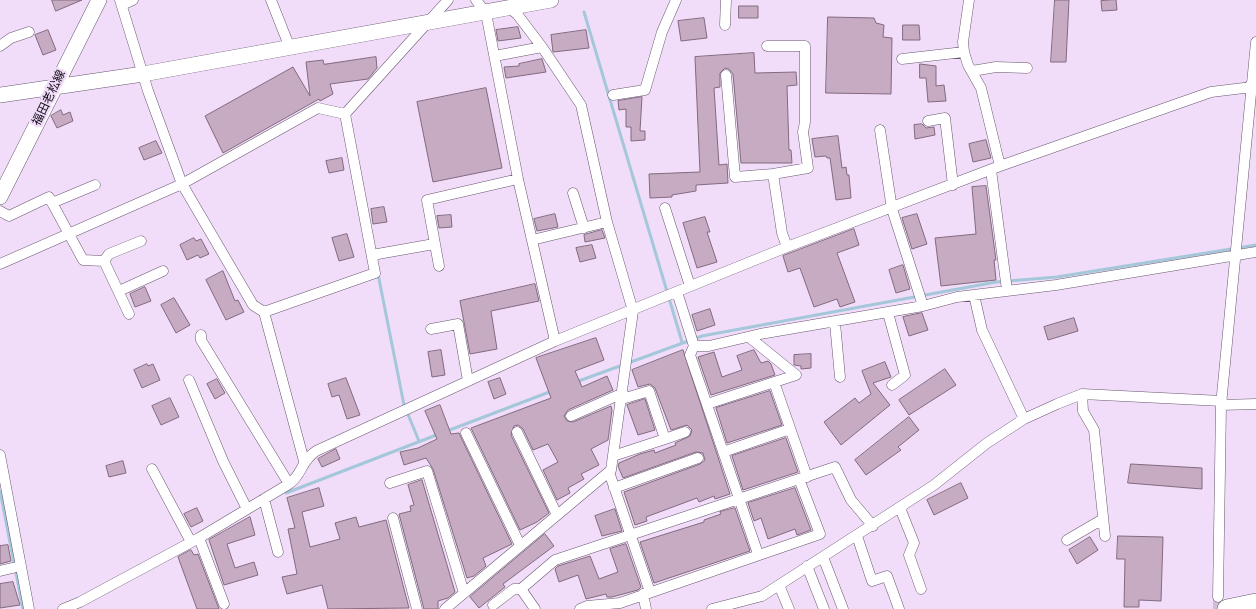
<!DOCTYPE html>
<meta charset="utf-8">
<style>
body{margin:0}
canvas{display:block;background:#f1ddf9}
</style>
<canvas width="1256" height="609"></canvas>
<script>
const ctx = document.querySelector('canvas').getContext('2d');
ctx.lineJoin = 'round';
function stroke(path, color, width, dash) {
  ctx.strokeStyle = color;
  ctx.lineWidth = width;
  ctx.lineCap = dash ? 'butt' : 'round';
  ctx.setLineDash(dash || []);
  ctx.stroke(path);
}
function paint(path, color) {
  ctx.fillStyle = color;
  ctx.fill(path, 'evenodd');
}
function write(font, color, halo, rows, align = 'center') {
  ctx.font = font + ' "PT Serif","Noto Sans JP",serif';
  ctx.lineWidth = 4.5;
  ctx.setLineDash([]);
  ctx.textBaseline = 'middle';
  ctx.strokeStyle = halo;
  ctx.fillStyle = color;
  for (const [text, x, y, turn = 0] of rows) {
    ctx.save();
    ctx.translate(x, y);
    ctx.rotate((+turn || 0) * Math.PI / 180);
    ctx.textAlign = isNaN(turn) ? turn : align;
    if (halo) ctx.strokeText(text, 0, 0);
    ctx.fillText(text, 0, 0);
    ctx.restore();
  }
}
stroke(new Path2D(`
 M584,12L682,342
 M378,274L404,405
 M576,382L702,336L996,282L1057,277L1256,245
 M407,412L419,441
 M447,431L552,391
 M0,491L23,609
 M286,493L439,434`), '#a5c7da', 3);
const building = new Path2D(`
 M52,0H82L56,11Z
 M1055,0H1069L1066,62H1051Z
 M1116,0L1117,10L1102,11L1101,1Z
 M739,6H758V18H739Z
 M828,17L874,18L876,23L884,25L883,37L892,38L891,94L826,93Z
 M704,18L707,38L681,41L678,21Z
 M903,25H919L920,40H903Z
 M518,27L521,38L498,41L496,30Z
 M48,30L56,50L43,55L35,35Z
 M586,30L589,48L553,52L551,35Z
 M754,53L755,73L796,72L797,85L787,86L789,150H791L792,163H741L733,74L729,69L725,68L720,73V87L714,88L719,165L727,164L728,183L696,185V191L672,195V197L650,198L649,174L700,172L695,57Z
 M376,57L377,68L368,79L330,84L333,94L320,101L319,99L223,153L205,116L293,67L310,96L306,62L323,60L324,64Z
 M542,59L546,72L506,78L504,67L519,66V64Z
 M920,64L936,66V86L944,85L946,101L928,102L926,78H920Z
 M486,88L502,168L433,182L417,102Z
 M642,97L640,131H645V140L631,141V127H626V109L619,110L618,101Z
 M61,110L63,115L70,112L73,121L57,128L51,116Z
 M922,124L926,128L934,127L935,135L915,139L914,125Z
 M838,136L842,168L846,167L847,175H849L851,198L836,200L830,158H827L826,156L815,157L812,139Z
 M986,140L991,158L973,162L969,144Z
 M156,141L162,153L144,160L139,148Z
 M342,158L344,170L329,173L326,161Z
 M986,186L996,260H994L996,280L941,286L935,238L976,234L972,187Z
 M384,207L387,222L373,224L371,209Z
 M555,214L558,227L537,231L534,219Z
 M917,214L927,244L912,249L902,218Z
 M451,215L452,227L439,228L437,216Z
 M705,217L710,232H707L717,262L697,268L683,223Z
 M854,229L859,245L837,253L855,302L840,307L837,299L814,307L800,268L788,272L783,256Z
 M602,230L605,238L585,242L584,235Z
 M347,234L354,257L339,261L332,238Z
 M194,238L196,241L201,239L209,254L200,258L198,255L187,260L180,245Z
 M592,245L596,258L580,262L576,248Z
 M903,265L910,289L896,293L889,270Z
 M223,271L235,301L238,300L244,312L226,320L206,280Z
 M535,284L539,301L491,311L497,349L470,354L460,301Z
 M145,287L151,301L135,307L130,294Z
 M174,298L190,325L176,333L161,305Z
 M710,309L715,325L697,331L692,315Z
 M922,313L928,330L909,336L903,317Z
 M1074,318L1078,331L1048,340L1044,327Z
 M596,338L604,360L575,371L582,387L607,376L613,390L568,410L564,416L567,421L573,422L611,406L612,410L608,440L591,449L599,465L581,474L584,479L568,488L570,493L557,500L543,470L558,462L548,444L533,450L523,429L518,425L514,426L511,435L549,513L537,522L520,530L471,428L551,398L536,358Z
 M441,350L445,375L432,377L428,352Z
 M683,350L730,494L715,499L714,496L699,502L697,498L646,517L647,521L635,525L624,492L700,464L705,460L703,453L696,452L623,478L618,466L619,463L640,454L654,450L655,453L676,445L675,443L690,436L692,430L687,425L671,430L655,388L650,384L638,387L632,370Z
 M754,350L761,363L768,361L771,364L775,375L711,395L698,357L714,352L722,377L742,370L737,356Z
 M811,354V368L801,369V366L794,365V355Z
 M885,362L891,377L873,383L890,405L841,445L824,422L855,398L859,403L871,394L862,371Z
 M147,364L148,366L153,364L160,380L142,388L134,370Z
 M945,369L956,385L909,415L899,400Z
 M346,378L360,415L347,419L339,395L332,397L328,384Z
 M500,378L506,394L494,399L488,382Z
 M217,379L225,393L215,399L207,384Z
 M770,391L782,425L727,443L716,408Z
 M170,398L179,417L161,425L152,406Z
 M645,399L655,430L638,435L627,405Z
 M440,405L451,434L459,433L512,544L483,558L486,566L474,576L467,578L433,469L426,458L404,465L400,452L418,448L437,439L425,411Z
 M909,417L919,430L898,447L901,450L866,475L855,460Z
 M786,438L798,472L743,490L732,456Z
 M336,449L340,459L322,467L318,459Z
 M123,461L126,473L109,477L106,466Z
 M1131,464L1202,468V489L1128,483Z
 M422,480L455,592L448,598L438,601V609H424L399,514L411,511L410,506L414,505L408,485Z
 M961,483L968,498L934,515L927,500Z
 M319,488L324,506L302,512L310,547L340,539L335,523L356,517L359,527L386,520L409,608L328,609L322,585L287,594L282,577L297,574L288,529L295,528L287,498Z
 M795,488L811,530L797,535L795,529L768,539L761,518L754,521L748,503Z
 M197,508L203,521L191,527L184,514Z
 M735,508L750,551L654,583L640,542L704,522V520L721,514L720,512Z
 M615,509L622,531L602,536L595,516Z
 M250,517L255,535L227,544L235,568L254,562L258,575L224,585L209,540Z
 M545,534L554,546L503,584L505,587L479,608L470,597Z
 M1118,536L1163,537L1161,601L1139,600V607H1124L1125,559H1117Z
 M1090,537L1098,550L1077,564L1069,550Z
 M626,544L641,587L638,590L612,597H607L606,594L586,599L578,575L559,582L555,569L558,566L590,556L599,579L618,572L610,549Z
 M8,545L11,561L0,564V546Z
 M191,550L194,555L198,554L219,609H197L178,557Z
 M13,582L20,605L0,608V584Z`);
paint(building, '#c6abc3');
stroke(building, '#826a7f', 1);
stroke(new Path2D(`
 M1218,609V597`), '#d0bed7', 10, [10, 5]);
const street = new Path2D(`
 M120,0L148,91L182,184L253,305L264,312L304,461
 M271,0L290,48
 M476,0L486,13L518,179L555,341
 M969,0L963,42L964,52L968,65L981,88L1000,166
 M122,5L133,0
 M509,8L517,14L542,47L581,105L607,222L532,240
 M725,25L726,0
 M0,46L11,38L29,32
 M767,46H805V122L803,132L808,168L773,174
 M500,55L542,47
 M902,59L964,52
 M972,71L996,67L1027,68
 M726,75L735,177L773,174L782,233L787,247
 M613,95L645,90L662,32L676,0
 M928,121L945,118L953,185
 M880,130L892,209L923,306
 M991,170L1007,290
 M573,193L584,228
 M52,203L95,185
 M665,208L690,286
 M0,211L9,216L49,197L83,260L104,261L129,314
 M372,255L434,244
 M104,261L109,254L141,241
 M0,264L182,184L318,108L345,114
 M439,266L427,200L518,179
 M119,291L163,271
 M677,292L694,346H709L760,334L923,306L957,297L1056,285L1256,252
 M974,295L982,330L1024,419
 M264,312L375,273L345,114L448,0
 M888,313L905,375L892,385
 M835,323L840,377
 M431,329L458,324L468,381
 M201,335V340L289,484
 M694,346L690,355L758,554
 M189,380L223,461L247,509
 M774,382L807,477
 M1082,394L1083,411L1094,430L1105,536
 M707,404L796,375L749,337
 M1221,405L1256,404
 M571,416L623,393
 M517,432L557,515
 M466,433L520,545
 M665,439L685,432
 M723,452L790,429
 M0,455L29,609
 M613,456L665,439L649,391L622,399
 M152,469L191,542
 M609,472L650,592
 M390,483L427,471L464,593
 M614,488L698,458
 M264,499L278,552
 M900,508L914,543L909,555L921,589
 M393,518L417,609
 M857,536L872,581L887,576L899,609
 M199,538L224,604
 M1067,540L1103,519
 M823,557L843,609
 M807,566L824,609
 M0,571L21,566
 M779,585L789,609
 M643,594L646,609
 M1218,597L1221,405L1256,42
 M493,605L514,589H521
 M63,609L80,602L199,538L289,484C303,474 300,462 316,451L555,341L787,247L1000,166L1211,92L1252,87
 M445,609L611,470L633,311L607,222
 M535,609L521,589L555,560L835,467L851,500L873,526
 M580,609L587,606L620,603L820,534L799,479
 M712,609L762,596L934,485L987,443L1024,419L1057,404L1082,394L1222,401`);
const secondary = new Path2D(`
 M1252,87H1256
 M0,95L143,74L551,0
 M0,197L99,0`);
const highway = new Path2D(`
 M1227,609L1256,603`);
stroke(street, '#69576f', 11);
stroke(secondary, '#69576f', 16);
stroke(highway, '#69576f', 20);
stroke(street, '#fff', 10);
stroke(secondary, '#fff', 15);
stroke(highway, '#fff', 19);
write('12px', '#140d17', '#f1ddf9', [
 ["福田老松線",49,98,-64]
]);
</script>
